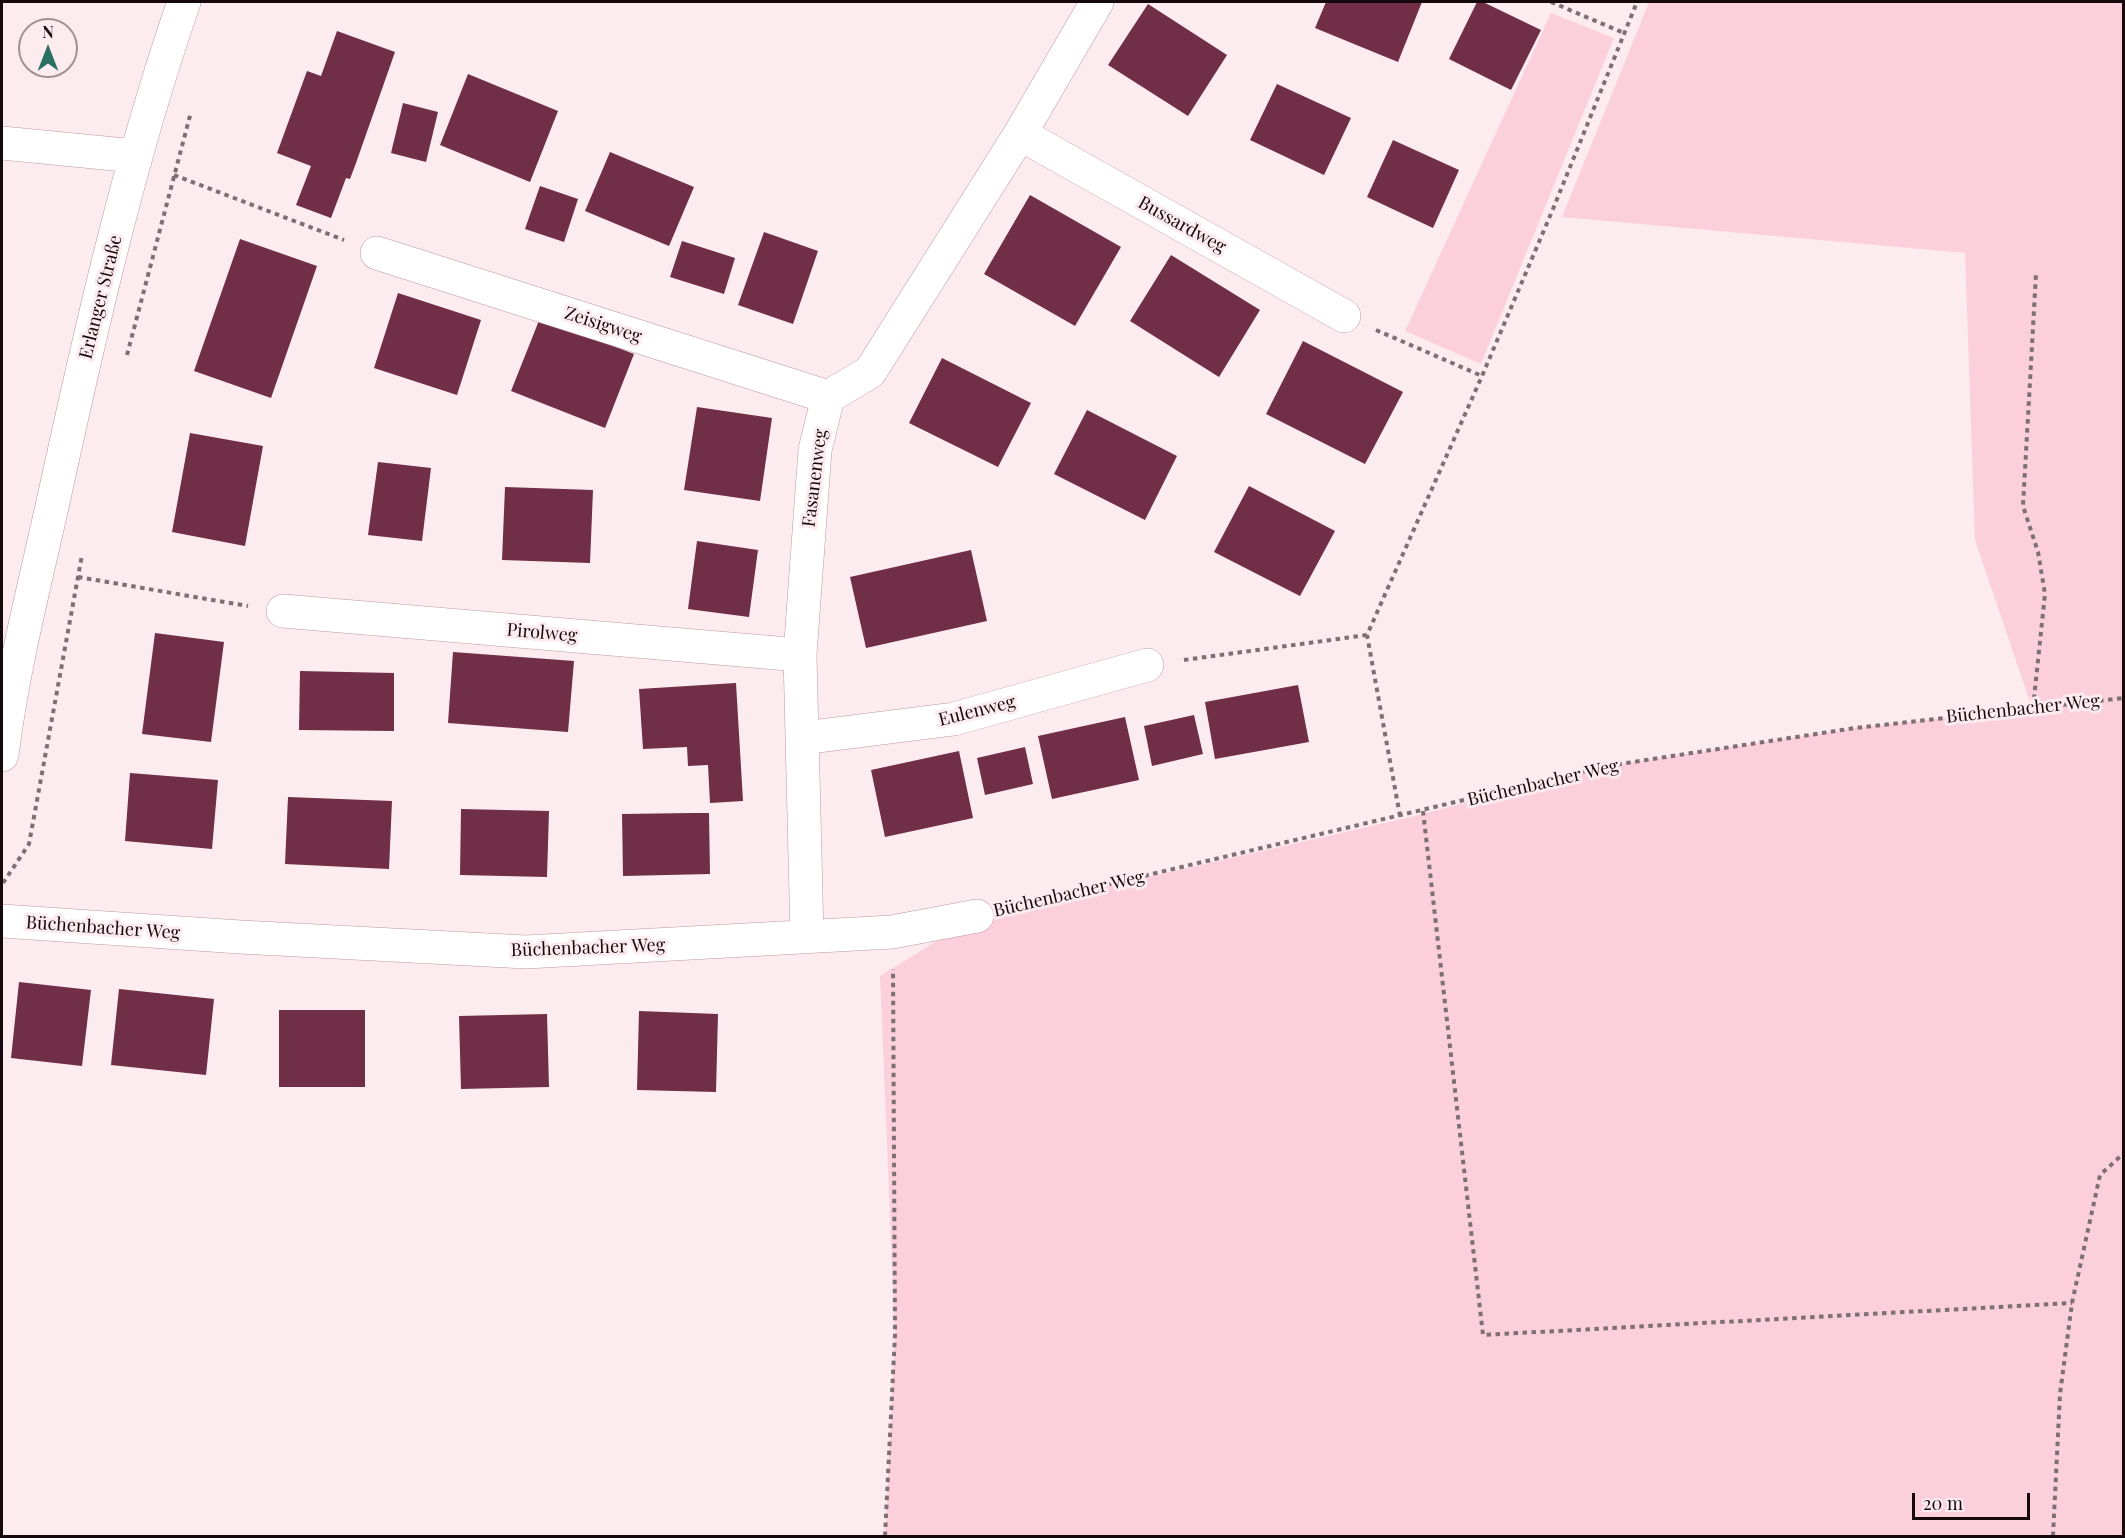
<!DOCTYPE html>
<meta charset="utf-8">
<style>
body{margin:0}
#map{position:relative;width:2125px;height:1538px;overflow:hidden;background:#fcecf0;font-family:"Playfair Display",serif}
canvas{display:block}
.frame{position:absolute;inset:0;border:3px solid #15090d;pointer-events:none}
.north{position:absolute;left:18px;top:18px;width:60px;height:60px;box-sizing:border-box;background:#fcecf0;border:2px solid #a09195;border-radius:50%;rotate:0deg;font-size:16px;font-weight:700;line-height:24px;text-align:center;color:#15090d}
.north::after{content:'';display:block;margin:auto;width:21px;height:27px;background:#2b7064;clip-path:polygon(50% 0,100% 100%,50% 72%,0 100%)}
.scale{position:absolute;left:1912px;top:1493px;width:118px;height:27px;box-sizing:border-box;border:3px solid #15090d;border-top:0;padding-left:8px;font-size:18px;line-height:21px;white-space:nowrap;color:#15090d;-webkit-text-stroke:4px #fcecf0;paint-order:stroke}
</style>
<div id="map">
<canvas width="2125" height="1538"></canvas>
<div class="frame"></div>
<div class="north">N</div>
<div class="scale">20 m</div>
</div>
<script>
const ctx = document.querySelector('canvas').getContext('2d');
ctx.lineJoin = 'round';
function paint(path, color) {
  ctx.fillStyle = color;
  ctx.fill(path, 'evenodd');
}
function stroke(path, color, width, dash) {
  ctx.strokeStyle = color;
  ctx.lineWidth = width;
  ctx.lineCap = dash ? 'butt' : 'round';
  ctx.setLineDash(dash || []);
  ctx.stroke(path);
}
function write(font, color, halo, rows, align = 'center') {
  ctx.font = font + ' "Playfair Display",serif';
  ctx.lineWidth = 6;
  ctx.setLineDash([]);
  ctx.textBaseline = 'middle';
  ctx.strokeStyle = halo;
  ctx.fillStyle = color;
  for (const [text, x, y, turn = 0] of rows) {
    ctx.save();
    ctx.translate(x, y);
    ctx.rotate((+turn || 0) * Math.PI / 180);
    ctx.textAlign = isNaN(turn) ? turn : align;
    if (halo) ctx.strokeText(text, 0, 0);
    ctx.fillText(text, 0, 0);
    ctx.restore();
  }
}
paint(new Path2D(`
 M1649,2H2123V1536H885L895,1334L880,976L977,916L1411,817L1607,766L1855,728L2032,708L1975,540L1965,253L1562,217Z
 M1551,13L1614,38L1481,364L1405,331Z`), '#fbd0dc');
paint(new Path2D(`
 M1326,2H1422L1398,62L1315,28Z
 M1477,2H1483L1541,30L1511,90L1449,59Z
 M1148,4L1227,55L1188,116L1108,65Z
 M337,31L395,52L356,163L350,179L346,178L331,218L296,205L311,166L277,153L307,71L321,76Z
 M468,74L558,111L530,182L440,145Z
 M1277,84L1351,118L1324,175L1250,140Z
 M403,103L438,112L426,162L391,153Z
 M1393,140L1459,170L1433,228L1367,197Z
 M610,152L694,187L669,246L585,211Z
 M540,186L578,199L564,242L525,229Z
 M1030,195L1121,247L1075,326L984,274Z
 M764,232L818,251L793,324L738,305Z
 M240,239L317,266L271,398L194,371Z
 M682,241L735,258L724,294L670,277Z
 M1171,255L1260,310L1219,377L1130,321Z
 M398,293L481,320L457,395L374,368Z
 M540,318L634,354L605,428L511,391Z
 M1303,341L1403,392L1365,464L1266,414Z
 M942,358L1031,403L998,467L909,423Z
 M697,407L772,418L760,501L684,490Z
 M1087,410L1177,456L1145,520L1054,474Z
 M190,433L263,446L245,546L172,532Z
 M378,462L431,468L422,541L368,535Z
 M1249,486L1335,531L1300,596L1214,552Z
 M505,487L593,490L590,563L502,560Z
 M697,541L758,550L749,617L688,609Z
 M971,550L987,621L866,648L850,577Z
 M155,633L224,642L211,742L142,734Z
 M453,652L574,661L568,732L448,723Z
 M300,671L394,673V731L299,730Z
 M736,683L743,801L710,803L708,765L688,766L687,747L643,749L639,689Z
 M1298,685L1309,742L1215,759L1205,702Z
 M1194,715L1203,754L1152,766L1144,726Z
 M1125,717L1139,780L1052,799L1038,736Z
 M1025,747L1033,784L985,795L977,758Z
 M959,751L973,818L885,837L871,770Z
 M130,773L218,780L212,849L125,841Z
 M288,797L392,801L389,869L285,864Z
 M461,809L549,811L547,877L460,875Z
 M693,813H709L710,874L623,876L622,814Z
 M19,982L91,990L82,1066L11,1058Z
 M119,989L214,999L206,1075L111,1065Z
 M279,1010H365V1087H279Z
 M639,1011L718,1014L716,1092L637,1090Z
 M547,1014L549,1087L461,1089L459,1016Z`), '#712e47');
const street = new Path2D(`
 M1020,134L1344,316
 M2,143L135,156
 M377,253L828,397
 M283,611L800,655
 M803,738L954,719L1147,665
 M2,755C13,666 36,580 55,493C91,329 129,160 184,2
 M2,921L240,937L526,952L892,932L977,916
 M807,936L800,655L815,450L828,397L870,372L1020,134L1097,2`);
stroke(street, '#bc98a2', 34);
stroke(new Path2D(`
 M1551,2L1624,33
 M174,175L344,240
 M1376,330L1482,376
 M127,355L191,112
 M78,577L248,606
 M1184,660L1367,635
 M2033,708L2045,594L2038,552L2023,506L2036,274
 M1423,811L1483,1335L2072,1303
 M1400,816L1367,635L1482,376L1553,209L1637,2
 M3,883L29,844L82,555
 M1013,907L1607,766L1855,728L2124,698
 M885,1536L895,1334L893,969
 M2053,1536L2060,1394L2072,1303L2100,1175L2124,1153`), '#7d6f73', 4, [4.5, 4.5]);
stroke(street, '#fff', 33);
write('18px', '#15090d', '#fcecf0', [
 ["Bussardweg",1182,225,29],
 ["Erlanger Straße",101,297,-76],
 ["Zeisigweg",603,325,18],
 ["Fasanenweg",815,478,-83],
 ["Pirolweg",542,633,5],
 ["Büchenbacher Weg",2023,709,-6],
 ["Eulenweg",977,711,-14],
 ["Büchenbacher Weg",1543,783,-13],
 ["Büchenbacher Weg",1069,894,-13],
 ["Büchenbacher Weg",103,928,4],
 ["Büchenbacher Weg",588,948,-2]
]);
</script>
